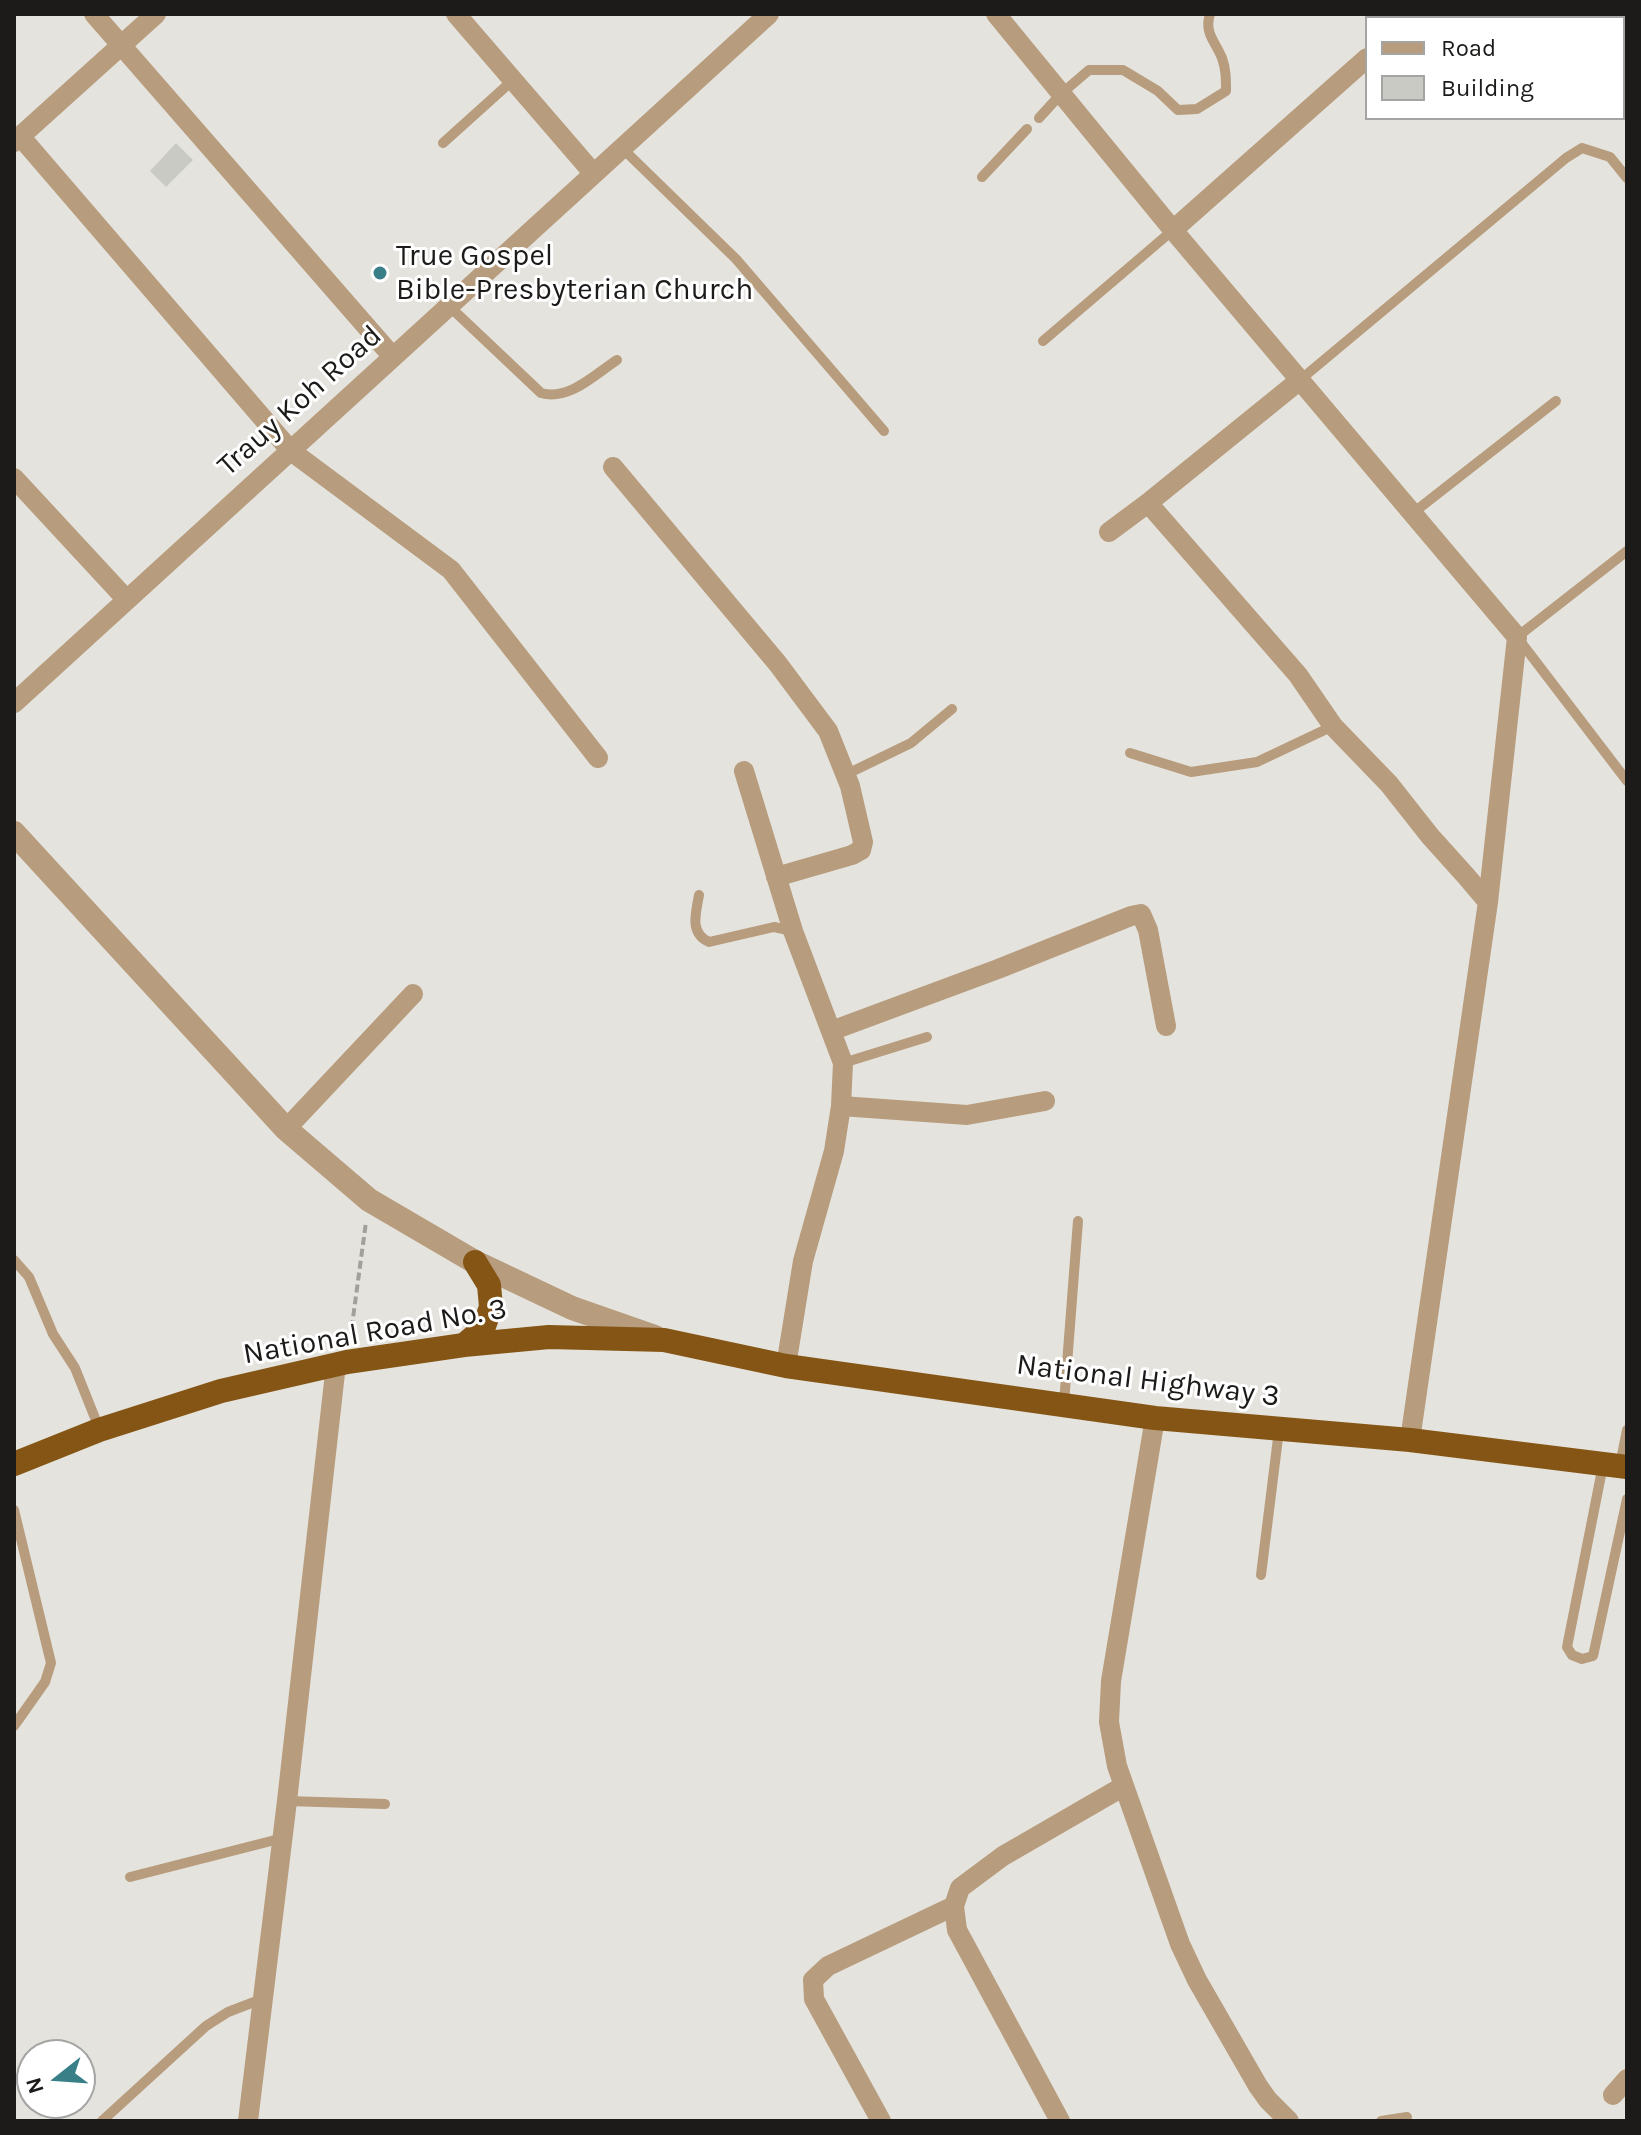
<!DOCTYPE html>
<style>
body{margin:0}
#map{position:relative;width:1641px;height:2135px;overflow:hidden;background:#e5e3dd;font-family:Karla,sans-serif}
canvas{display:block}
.frame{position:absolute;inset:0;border:16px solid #1c1b19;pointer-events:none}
.legend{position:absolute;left:1365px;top:16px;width:260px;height:104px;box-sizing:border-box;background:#fff;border:2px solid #a4a4a3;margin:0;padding:10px 14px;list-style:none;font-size:24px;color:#1c1b19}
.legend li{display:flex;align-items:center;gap:16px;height:40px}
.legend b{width:40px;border:2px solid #a4a4a3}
.north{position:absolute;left:16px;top:2039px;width:80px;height:80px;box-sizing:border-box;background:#fff;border:2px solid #a4a4a3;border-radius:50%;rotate:253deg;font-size:22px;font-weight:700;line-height:32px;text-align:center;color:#1c1b19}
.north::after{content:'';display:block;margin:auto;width:28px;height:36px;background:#387f88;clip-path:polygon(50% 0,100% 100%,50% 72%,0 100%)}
</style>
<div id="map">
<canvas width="1641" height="2135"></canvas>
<div class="frame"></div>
<ul class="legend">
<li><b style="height:10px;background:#b79c7d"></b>Road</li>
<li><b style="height:22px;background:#c9cac4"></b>Building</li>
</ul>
<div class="north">N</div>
</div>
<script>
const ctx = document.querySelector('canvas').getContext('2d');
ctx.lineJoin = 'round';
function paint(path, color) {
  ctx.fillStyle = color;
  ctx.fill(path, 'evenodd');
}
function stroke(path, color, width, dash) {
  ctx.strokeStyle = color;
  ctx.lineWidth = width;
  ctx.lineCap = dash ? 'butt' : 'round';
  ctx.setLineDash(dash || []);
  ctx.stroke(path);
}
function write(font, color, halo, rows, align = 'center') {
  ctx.font = font + ' Karla,sans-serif';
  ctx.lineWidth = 6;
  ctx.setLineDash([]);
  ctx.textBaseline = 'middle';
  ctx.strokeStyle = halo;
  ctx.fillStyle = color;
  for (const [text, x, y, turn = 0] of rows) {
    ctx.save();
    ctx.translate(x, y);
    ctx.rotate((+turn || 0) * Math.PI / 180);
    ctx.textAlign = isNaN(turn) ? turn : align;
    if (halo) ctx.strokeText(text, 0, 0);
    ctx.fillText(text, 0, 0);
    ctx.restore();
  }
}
paint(new Path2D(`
 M176,143L193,160L166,187L150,171Z`), '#c9cac4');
stroke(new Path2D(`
 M350,1340L366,1222`), '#a1a09b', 4, [8, 4]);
stroke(new Path2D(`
 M1039,118L1061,94L1089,70H1123L1158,91L1178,110L1197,109L1226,91C1226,79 1226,69 1222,58C1215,41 1204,33 1210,14
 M443,143L513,80
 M622,148L736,259L884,431
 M982,177L1027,129
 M449,306L541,393C569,401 594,375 617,360
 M1043,341L1173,230
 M1300,380L1566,158L1582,148L1610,157L1627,178
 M1413,513L1556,401
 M1627,551L1517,637L1627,781
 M1130,753L1191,772L1257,762L1333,726
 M845,775L911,743L952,709
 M699,895C696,913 689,933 709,942L774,927L793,931
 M843,1063L927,1037
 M14,1260L29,1277L53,1334L75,1368L99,1428
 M1064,1403L1078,1221
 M1603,1465L1567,1647L1572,1655L1582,1659L1593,1656L1627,1499
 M1620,1465L1627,1430
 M14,1510L51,1663L45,1682L14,1726
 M1261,1575L1279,1430
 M287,1801L385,1804
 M130,1877L283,1838
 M102,2121L206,2026L228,2012L262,1999
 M1381,2121L1407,2117`), '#b79c7d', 10);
stroke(new Path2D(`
 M94,14L393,357
 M456,14L594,174
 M996,14L1173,230L1517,637L1488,902L1410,1440
 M1412,18L1417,14
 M20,136L291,451L451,570L598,758
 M14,142L156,14
 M1173,230L1367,58
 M613,467L778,664L828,731L850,786L863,842L861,850L852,855L776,877
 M14,478L127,600
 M1148,503L1298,675L1333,726L1389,784L1430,836L1466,876L1488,902
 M1109,532L1148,503L1300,380
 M14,703L769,14
 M744,771L793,931L843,1063L841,1106L834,1151L803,1261L786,1366
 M831,1031L998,969L1131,916L1141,914L1148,930L1166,1026
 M841,1106L967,1115L1045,1101
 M286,1129L413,994
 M1155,1418L1111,1681L1109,1722L1117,1766L1180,1944L1197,1980L1258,2086L1268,2100L1289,2121
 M1613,2095L1627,2079
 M248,2121L287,1801L336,1364
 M881,2121L814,1999L813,1980L828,1966L954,1906
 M1060,2121L957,1930L954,1906L960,1888L1003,1856L1124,1786`), '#b79c7d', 20);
stroke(new Path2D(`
 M14,833L286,1129L369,1200L475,1262L572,1308L655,1337`), '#b79c7d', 24);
stroke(new Path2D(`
 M464,1345L483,1329L491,1307L489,1285L475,1262
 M14,1464L99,1430L221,1391L347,1362L464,1345L549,1337L664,1340L786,1366L1155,1418L1410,1440L1627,1467`), '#845514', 24);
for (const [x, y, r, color] of [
 [380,273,8,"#387f88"]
]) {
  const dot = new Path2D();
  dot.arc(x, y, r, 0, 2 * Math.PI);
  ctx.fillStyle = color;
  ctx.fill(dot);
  stroke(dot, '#fff', 3);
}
write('30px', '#1c1b19', '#fff', [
 ["True Gospel",396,256],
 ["Bible-Presbyterian Church",396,290]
], 'left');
write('30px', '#1c1b19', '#fff', [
 ["Trauy Koh Road",300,401,-42],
 ["National Road No. 3",375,1332,-10],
 ["National Highway 3",1148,1381,7]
]);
</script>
